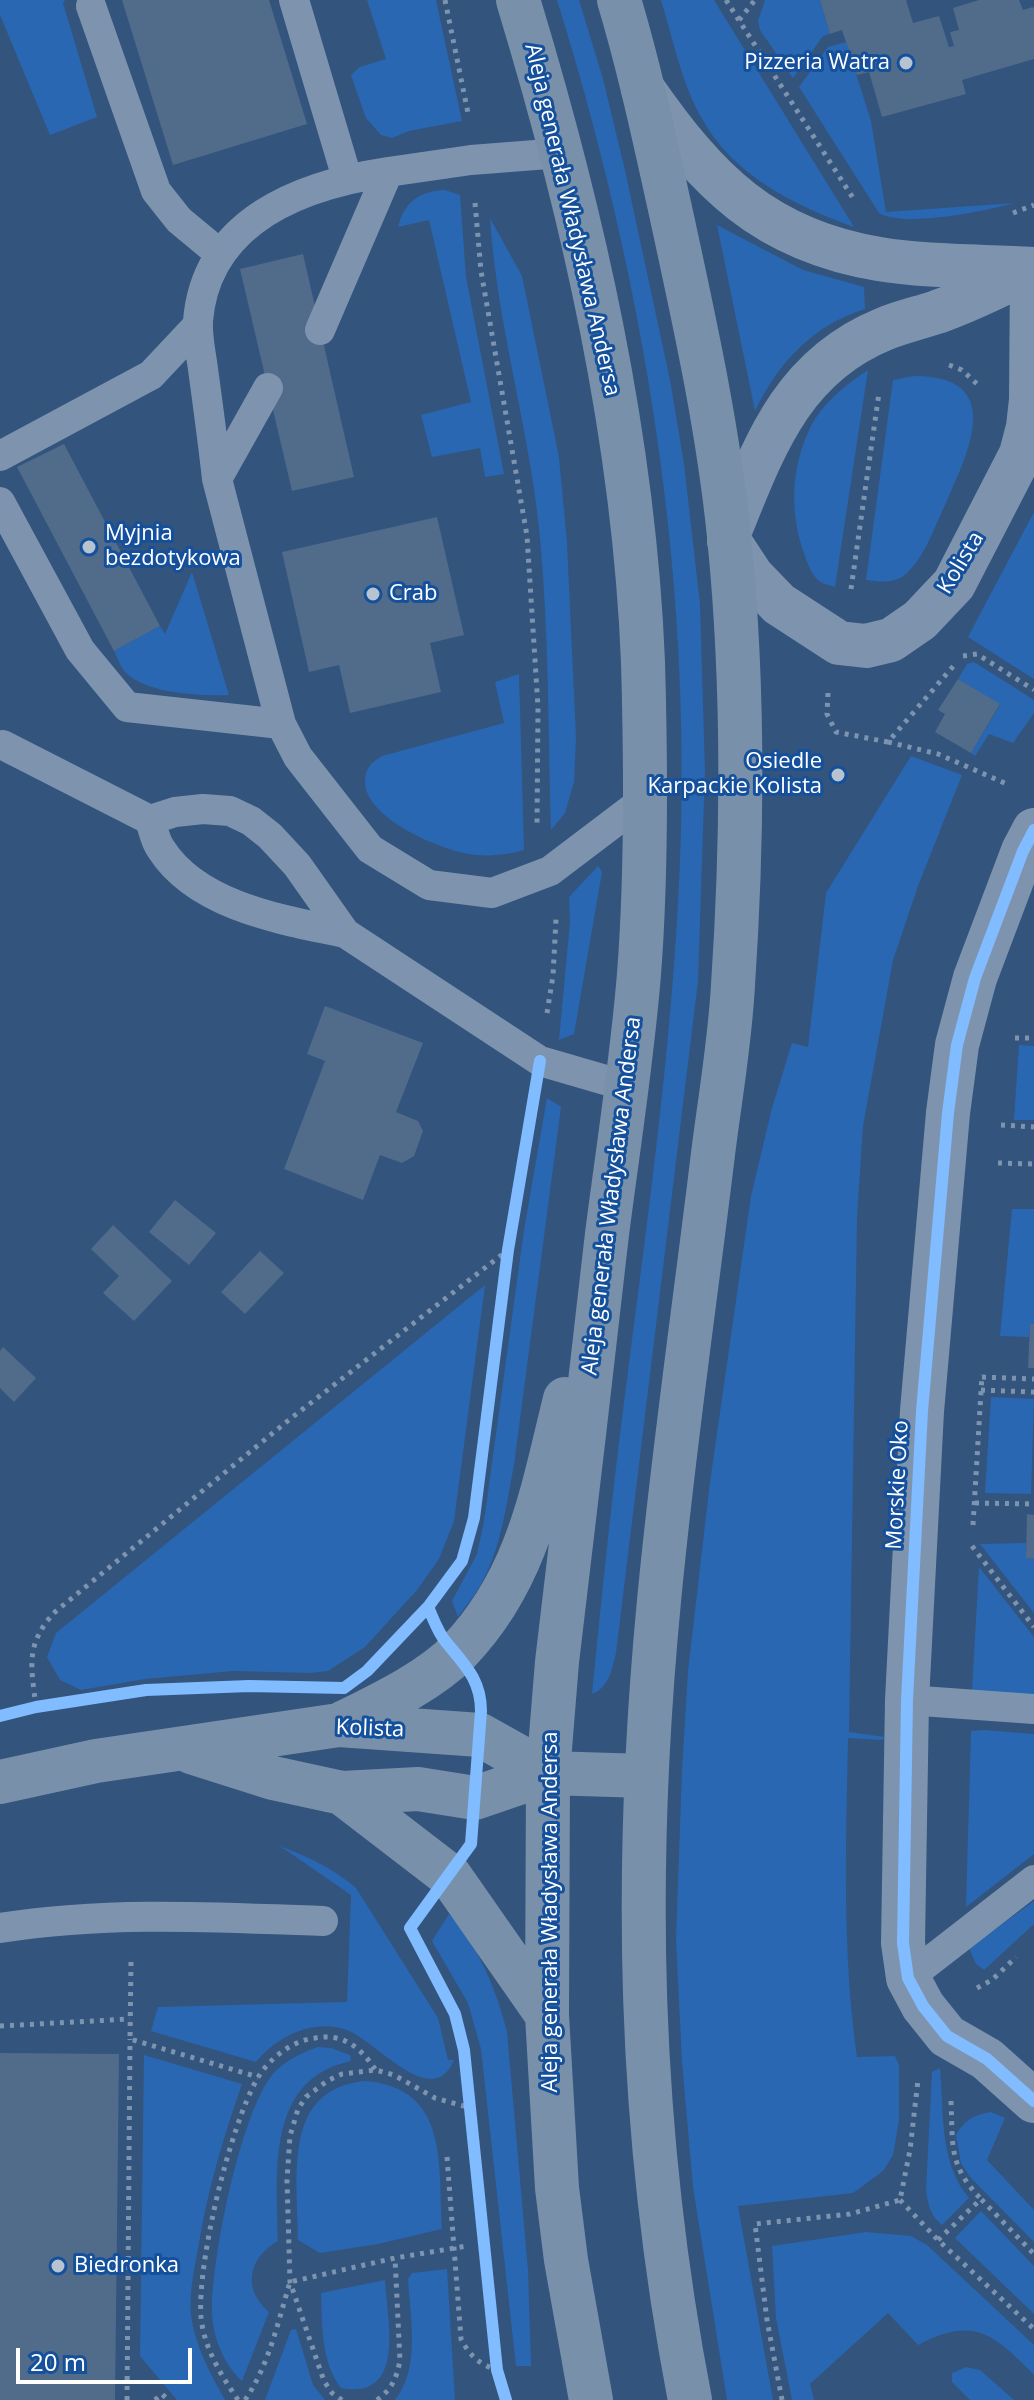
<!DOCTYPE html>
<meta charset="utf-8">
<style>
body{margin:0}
#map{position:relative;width:1034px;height:2400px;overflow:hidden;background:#33547d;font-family:"Open Sans",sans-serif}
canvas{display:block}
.scale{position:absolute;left:16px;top:2348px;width:176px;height:36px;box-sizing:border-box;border:4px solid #fff;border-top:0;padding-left:10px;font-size:24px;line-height:28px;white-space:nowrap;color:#fff;-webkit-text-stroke:6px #14509c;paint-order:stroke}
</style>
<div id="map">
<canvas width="1034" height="2400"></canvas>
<div class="scale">20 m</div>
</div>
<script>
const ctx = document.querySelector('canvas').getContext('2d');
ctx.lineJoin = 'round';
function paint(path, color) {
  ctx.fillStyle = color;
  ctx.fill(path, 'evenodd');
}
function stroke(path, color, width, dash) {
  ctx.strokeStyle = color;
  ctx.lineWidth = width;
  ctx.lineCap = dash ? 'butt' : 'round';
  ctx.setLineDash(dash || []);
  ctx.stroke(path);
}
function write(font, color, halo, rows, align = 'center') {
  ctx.font = font + ' "Open Sans",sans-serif';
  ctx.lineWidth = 6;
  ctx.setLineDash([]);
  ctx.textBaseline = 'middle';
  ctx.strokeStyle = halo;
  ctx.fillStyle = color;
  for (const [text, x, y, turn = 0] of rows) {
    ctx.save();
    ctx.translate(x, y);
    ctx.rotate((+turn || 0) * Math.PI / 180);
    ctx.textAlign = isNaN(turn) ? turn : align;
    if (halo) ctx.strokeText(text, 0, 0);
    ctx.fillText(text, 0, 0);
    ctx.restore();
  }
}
paint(new Path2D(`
 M0,0H65L63,3L97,117L50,135L0,15Z
 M367,0H436L462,121L409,131L392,138L381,135L366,118L351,75L360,67L386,59Z
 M557,0H579L603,79L624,166L670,380L684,464L700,604L705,770L698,981L616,1653C612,1669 609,1688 592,1694C602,1594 612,1494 625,1395C649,1207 676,1019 681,830C689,551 640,266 557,0Z
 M661,0H714L854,227C795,206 732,175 701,117C681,81 673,39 661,0Z
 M765,0H820L830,34L823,36L793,78L760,30L758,21Z
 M846,42L871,121L886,212L1015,203C985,211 905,228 879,213L799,87L828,47Z
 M445,190L460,195L466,277L504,474L485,477L480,448L432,457L421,415L471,402L429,220L398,227C404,202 420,191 445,190Z
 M490,218L522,276L559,457L567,543L576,738L574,782L565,813L551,830C548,733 549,634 540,538C530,430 497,326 490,218Z
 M717,225L803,270L864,287L865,309C813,325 778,363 755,411Z
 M868,370L835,587C830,585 822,584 818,580C811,574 807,562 804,553C789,512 791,466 811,426C824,402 845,385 868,370Z
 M914,376C1006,376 969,451 946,503C935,525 926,555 907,573C895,584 881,582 866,580L893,380Z
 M1034,512V679L968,637Z
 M192,572L229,695C200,696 148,694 126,673C120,667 118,658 114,651L160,626L165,634Z
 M974,662L1034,700V713L1013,743L989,734L975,756L971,753L1000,705L958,679L967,664Z
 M519,674L524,850C506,855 489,857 469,854C438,849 363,817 365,780C366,767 372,762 382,756L504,723L495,682Z
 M911,756L962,775L918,886L893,960L863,1126L857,1217L849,1732L885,1737L882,1740L848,1738C846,1845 842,1951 857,2057L895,2056L899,2065V2120L893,2155L883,2171L853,2193L738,2206L773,2400H727L693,2187L682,2062L676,1940L682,1770L688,1671L710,1482L751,1196L772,1108L792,1043L808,1047L826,893Z
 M598,866L602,872L574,1034L559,1040L570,922L569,897Z
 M1019,1045L1034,1046V1120H1014Z
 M547,1098L561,1107L514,1465C506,1506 501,1550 480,1586C474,1597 465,1607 458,1617L452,1601L477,1554L484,1521L524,1230Z
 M1012,1209H1034V1324H1030L1029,1337L1000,1336Z
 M485,1285L454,1521L439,1559L417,1590L365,1647L328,1671L311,1673L233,1671L145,1679L81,1690L60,1680L47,1657L56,1633Z
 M991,1397L1034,1399L1031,1494L985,1493Z
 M1026,1543V1558L1034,1559V1613L980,1544Z
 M979,1567L1034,1637V1696L972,1691Z
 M985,1730L1034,1734V1854L966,1907L971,1731Z
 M280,1846C308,1857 333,1868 356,1888L438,2018L448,2060H454C433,2111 379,2044 349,2031C316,2017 277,2036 256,2062L151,2031L158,2007L347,2002L351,1895Z
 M1034,1901V1924L984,1970L976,1964L969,1948Z
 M449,1914C479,1948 496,1988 507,2032L528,2270L531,2366H516L481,2049L468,2003L432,1941Z
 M318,2047L331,2048L350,2055L351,2061C265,2079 277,2174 278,2241C248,2258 242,2289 269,2312L242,2381C223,2364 212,2335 212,2310C212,2257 240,2116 272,2075C284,2061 301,2053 318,2047Z
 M144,2055L242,2084C223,2138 207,2192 198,2249C194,2270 189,2293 191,2315C195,2346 210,2373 225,2400H177L140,2356Z
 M940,2068C944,2112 939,2163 969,2198L942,2225C930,2215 928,2205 926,2189L932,2072Z
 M365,2081C450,2088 438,2165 442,2229L378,2244L320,2253L298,2240C298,2178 281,2089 365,2081Z
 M991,2112L1005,2118L987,2160L1034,2210V2242L970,2177L961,2163L956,2135C965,2120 973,2115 991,2112Z
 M981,2211L1034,2266V2314L955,2238Z
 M866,2232L911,2236L927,2245L1034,2345V2375C995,2335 974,2315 918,2345L888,2313L810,2384L814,2400H792L776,2318L772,2246Z
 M447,2269L455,2400H395C421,2367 410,2318 408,2279L412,2273Z
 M385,2280C387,2320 407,2400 341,2388C321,2362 322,2325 321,2293Z
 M296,2329L313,2385L325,2400H265L291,2330Z
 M966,2367L980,2370L1014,2400H970L952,2382V2373Z`), '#2967b2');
paint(new Path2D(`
 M122,0H269L307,124L173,165Z
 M820,0H906L913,23L939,16L949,47L954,46L950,32L959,30L953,8L979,0H1019L1023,10L1033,7L1034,9V59L962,80L966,94L882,117L869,72L857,75L842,30L830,34Z
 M303,254L354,477L292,491L240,269Z
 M64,444L160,626L114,651L17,467Z
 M437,517L464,635L430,643L441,692L350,713L339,665L309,672L282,552Z
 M958,679L1000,704L971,753L935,732L945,714L938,710Z
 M325,1006L423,1043L396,1112L418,1121L423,1131L414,1156L402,1163L380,1155L363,1200L284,1169L325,1061L307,1054Z
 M175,1200L216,1233L189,1265L149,1232Z
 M113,1225L172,1281L134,1321L103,1293L119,1276L91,1249Z
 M260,1251L284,1273L245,1314L221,1292Z
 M1030,1324H1034V1368H1028Z
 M3,1347L36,1378L14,1402L0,1388V1351Z
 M1027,1514L1034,1515V1559L1026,1558Z
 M0,2053L119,2054L115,2400H0Z`), '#516b8b');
stroke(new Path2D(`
 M445,0L468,113
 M726,0L853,198
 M739,20L755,0
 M475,203L481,271L527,536L538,707L537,824
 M1013,213L1034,205
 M949,365L962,370L977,384
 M851,589L879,393
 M963,656L977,654L1034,690
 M828,693L827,714L836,732L888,742L956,663
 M888,742L938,754L1007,784
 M547,1013L553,976L556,919
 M1015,1038H1034
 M1001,1125L1034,1127
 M998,1163L1034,1164
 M982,1377L1034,1379
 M981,1390L1034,1392
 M975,1503L1034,1504
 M973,1525L982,1375
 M972,1546L1034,1627
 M36,1707C31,1666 25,1644 55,1612L290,1419L508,1250
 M0,1716C67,1699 136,1690 205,1688
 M131,1962L130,2039L258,2077
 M977,1988L992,1980L1016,1957
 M0,2026L130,2019
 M951,2101C953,2145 948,2165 981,2199
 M447,2157L461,2339C470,2356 479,2364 497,2370
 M900,2200L938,2240L1034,2329
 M938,2240L981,2199L1034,2254
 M127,2400L130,2039
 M155,2400L162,2394L168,2400
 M238,2400C221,2375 204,2348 201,2317C197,2262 230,2127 257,2079C269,2059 291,2041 315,2038C343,2033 360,2047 375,2069
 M245,2400C269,2365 278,2322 290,2282L395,2258L467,2246
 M342,2400L332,2393L324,2381L290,2282L287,2180L290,2136L298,2109L306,2097L327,2081L342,2074L376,2070L394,2075L435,2098L471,2108
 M377,2400C392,2389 396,2379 400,2361L395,2258
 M782,2400L767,2320L755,2224L850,2214L900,2200L910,2150L918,2080`), '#7e94ae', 5, [4, 6]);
stroke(new Path2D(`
 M294,0L347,178
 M91,6L156,191L179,220L220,254
 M320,330L388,172L471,160L561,153
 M268,388L217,479L281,724L298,757L370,849L429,885L492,893L550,871L645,799
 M0,456L151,375L198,325
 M217,479C213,442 208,406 203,369C201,354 197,336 198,321C206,221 301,185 388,172
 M0,502L80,650L127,707L281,724
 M3,745L150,820
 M345,933C284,920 198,907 161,849C155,841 153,829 150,820L175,812L203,809L230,811L251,821L270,836L297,865L345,933L540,1061L626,1086
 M907,1700L1034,1709
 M0,1928C107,1911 215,1917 323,1921
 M908,1978L1034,1880`), '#7e94ae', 30);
stroke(new Path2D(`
 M643,89C707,181 764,240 879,259C926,267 984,266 1032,269
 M729,533C764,447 791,367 884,329C901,322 919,318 937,312C970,300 1001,285 1032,269
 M729,541L752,576L779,604L839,643L866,646L891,640L920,620L954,584L1021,454L1028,427L1031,400L1032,269
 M1034,830L1023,851L975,978L957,1045L948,1113L922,1411L907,1700L903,1943L908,1978L923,2006L947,2036L987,2059L1034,2101`), '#7e94ae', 44);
stroke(new Path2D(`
 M518,0C583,214 634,438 643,662C646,766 647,871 639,974C632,1061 618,1148 607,1234C591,1377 574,1519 557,1662L548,1773L547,2015L557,2188L566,2260L591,2400
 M619,0C640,70 655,141 671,213C694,319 718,427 729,536C744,685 743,836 733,985C730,1042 720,1098 713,1154C695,1303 673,1452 659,1601C633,1872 638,2132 690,2400
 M339,1725C377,1706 429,1682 459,1651C528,1579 542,1492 565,1399
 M191,1752L273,1778L342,1793L418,1789L475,1798L548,1773L645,1776
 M0,1782L96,1761L339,1725L480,1735L548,1773
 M342,1793L450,1876L547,2015`), '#7990ab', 44);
stroke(new Path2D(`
 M1034,830L1023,851L975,978L957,1045L948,1113L922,1411L907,1700L903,1943L908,1978L923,2006L947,2036L987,2059L1034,2101
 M428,1607C433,1618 438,1633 446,1642C465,1665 481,1680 481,1711L471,1844L410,1928L455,2014L464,2050L497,2370L506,2400
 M0,1716L36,1707L146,1690L249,1686L344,1688L367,1671L428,1607L462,1561L474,1518L508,1250L540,1061`), '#80bcff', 12);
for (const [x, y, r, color] of [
 [906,63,8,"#b8c3d2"],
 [89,547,8,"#b8c3d2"],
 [373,594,8,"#b8c3d2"],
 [838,775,8,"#b8c3d2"],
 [58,2266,8,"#b8c3d2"]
]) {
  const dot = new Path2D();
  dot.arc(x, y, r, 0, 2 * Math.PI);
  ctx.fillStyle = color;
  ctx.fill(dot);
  stroke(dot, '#14509c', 3);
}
write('22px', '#fff', '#14509c', [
 ["Pizzeria Watra",890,63,"right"],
 ["Myjnia",105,534],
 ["bezdotykowa",105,559],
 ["Crab",389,594],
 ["Osiedle",822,762,"right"],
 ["Karpackie Kolista",822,787,"right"],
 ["Biedronka",74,2266]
], 'left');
write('22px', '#fff', '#14509c', [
 ["Aleja generała Władysława Andersa",572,220,77],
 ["Kolista",961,563,-59],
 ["Aleja generała Władysława Andersa",612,1196,-83],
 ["Morskie Oko",898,1485,-87],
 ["Kolista",370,1729,2],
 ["Aleja generała Władysława Andersa",551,1912,-90]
]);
</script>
